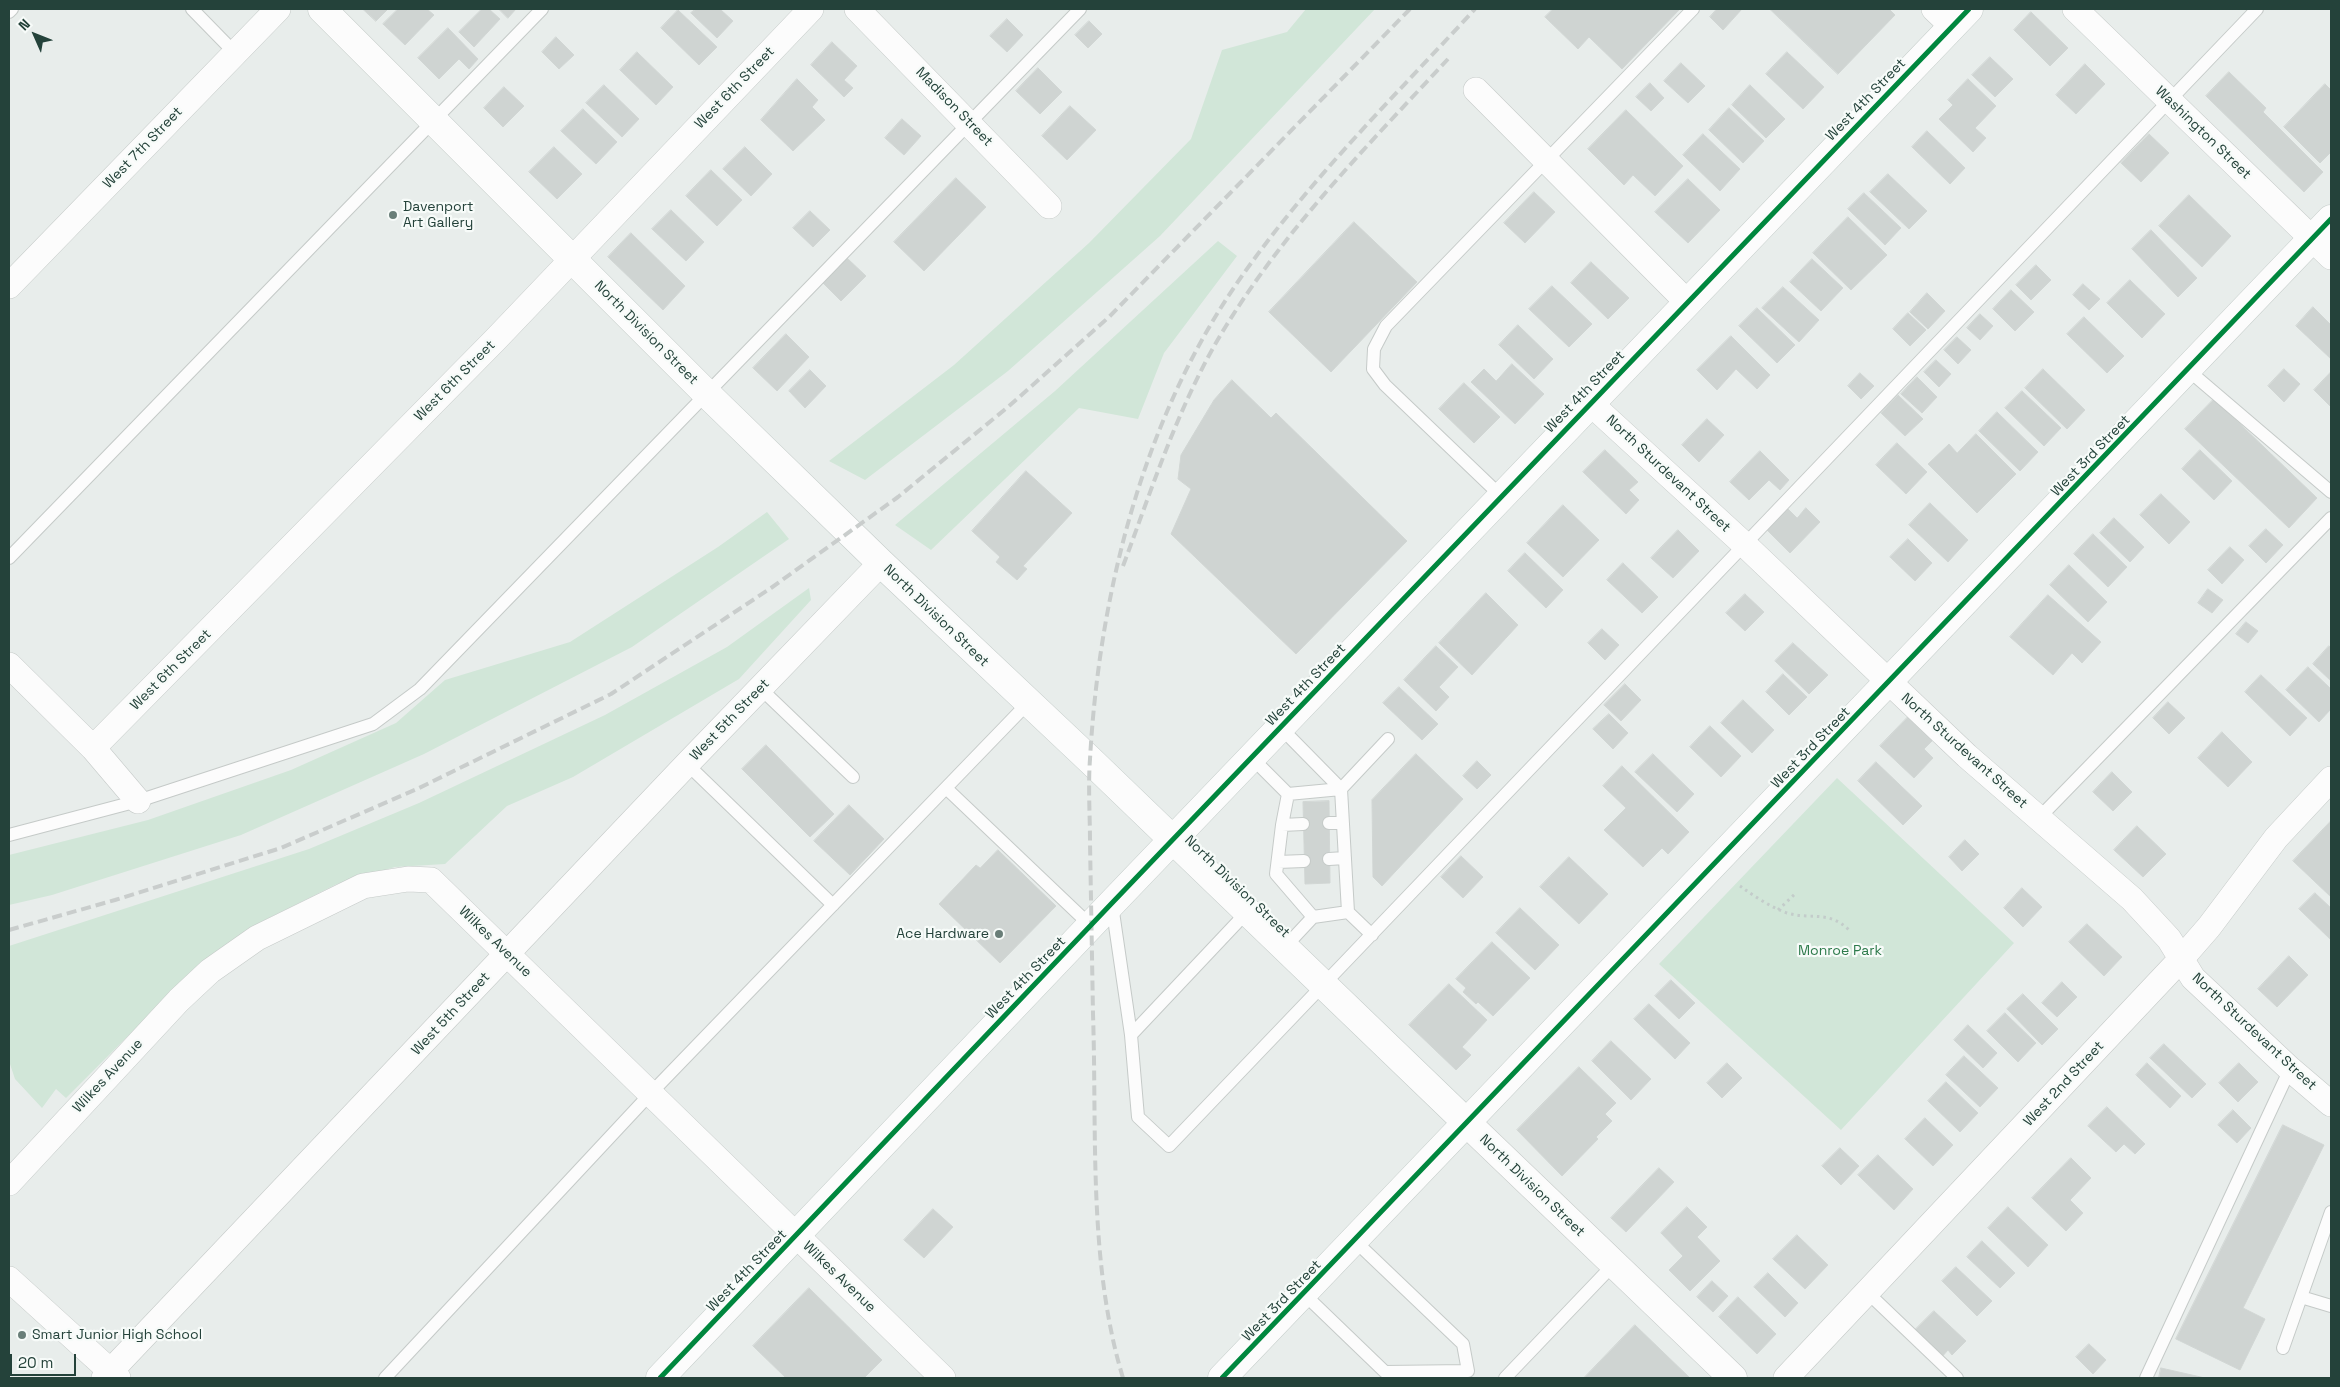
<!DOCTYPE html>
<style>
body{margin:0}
#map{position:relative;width:2340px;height:1387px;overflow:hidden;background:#e8edeb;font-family:"Space Grotesk",sans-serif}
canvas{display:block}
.frame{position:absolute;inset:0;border:10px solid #24423a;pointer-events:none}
.north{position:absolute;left:10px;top:10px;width:50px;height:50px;-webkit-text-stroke:4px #f7fbf9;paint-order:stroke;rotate:314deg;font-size:14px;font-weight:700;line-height:20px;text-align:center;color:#24423a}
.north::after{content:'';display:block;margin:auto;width:18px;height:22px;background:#24423a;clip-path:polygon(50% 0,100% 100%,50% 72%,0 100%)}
.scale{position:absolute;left:10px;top:1354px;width:66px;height:22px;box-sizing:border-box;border:2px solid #24423a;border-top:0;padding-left:6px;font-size:15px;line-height:18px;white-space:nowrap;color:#24423a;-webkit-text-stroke:4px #f7fbf9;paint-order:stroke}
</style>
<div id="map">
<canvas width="2340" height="1387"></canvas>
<div class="frame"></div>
<div class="north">N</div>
<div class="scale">20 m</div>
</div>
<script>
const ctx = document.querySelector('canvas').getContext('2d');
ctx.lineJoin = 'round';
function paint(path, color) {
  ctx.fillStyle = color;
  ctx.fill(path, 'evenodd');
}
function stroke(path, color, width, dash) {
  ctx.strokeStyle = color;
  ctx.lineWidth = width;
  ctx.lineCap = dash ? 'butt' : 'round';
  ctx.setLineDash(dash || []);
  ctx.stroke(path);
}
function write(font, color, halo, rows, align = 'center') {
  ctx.font = font + ' "Space Grotesk",sans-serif';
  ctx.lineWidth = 4.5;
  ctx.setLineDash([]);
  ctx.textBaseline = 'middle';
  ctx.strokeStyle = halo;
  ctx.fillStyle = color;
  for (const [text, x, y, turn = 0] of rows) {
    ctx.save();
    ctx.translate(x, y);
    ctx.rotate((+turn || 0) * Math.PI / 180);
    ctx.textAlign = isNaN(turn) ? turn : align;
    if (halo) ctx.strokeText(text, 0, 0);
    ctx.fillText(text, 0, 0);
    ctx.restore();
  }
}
paint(new Path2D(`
 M1306,9H1375L1160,236L1008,371L865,480L829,461L954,365L1089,243L1191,139L1222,50L1287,32Z
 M1218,241L1237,256L1164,353L1138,419L1079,408L931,550L895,525L1055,391Z
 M767,512L789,539L632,647L424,754L241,835L52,895L9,905V855L148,820L291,770L396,723L445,680L570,642L718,547Z
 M809,588L811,600L739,679L573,777L507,806L445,864L395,867L337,884L257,924L160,1004L66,1098L56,1089L42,1108L15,1079L9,1061V946L309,849L419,803L605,715L727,647Z
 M1837,778L2014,943L1841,1130L1659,964Z`), '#d1e6d8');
const building = new Path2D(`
 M363,9H388L376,21Z
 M398,9H427L434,15L405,45L383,24Z
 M482,9H489L500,19L474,47L459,32Z
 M499,9H516L508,18Z
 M696,9H720L733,21L717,38L691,13Z
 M1553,9H1680L1622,69L1589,37L1578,49L1545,17Z
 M1717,9H1742L1723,30L1710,17Z
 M1770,9H1889L1895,15L1838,74Z
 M678,10L717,47L699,65L661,28Z
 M2031,12L2068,48L2050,66L2014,30Z
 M1007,19L1023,35L1007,52L990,36Z
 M1089,21L1102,34L1088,48L1075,35Z
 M448,28L478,59L469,69L459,59L439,79L418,58Z
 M556,37L574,55L559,69L542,52Z
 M832,42L857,66L844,80L853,88L844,97L811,65Z
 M637,52L673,87L656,105L620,70Z
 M1787,52L1824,87L1803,109L1766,74Z
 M1990,57L2013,79L1995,97L1972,75Z
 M1681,63L1705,86L1688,103L1664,81Z
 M2085,64L2105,84L2076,114L2056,95Z
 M1038,68L1062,92L1040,114L1016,91Z
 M2229,72L2266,108L2263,112L2323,172L2304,192L2206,96Z
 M797,79L818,100L812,107L825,120L793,151L761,120Z
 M1968,79L1996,106L1975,128L1986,138L1973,152L1939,119L1953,105L1948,100Z
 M1650,83L1664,98L1651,111L1636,97Z
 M2325,84L2331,90V152L2320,163L2284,127Z
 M604,85L639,119L622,137L586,103Z
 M1750,85L1785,119L1766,138L1732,105Z
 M504,87L524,106L503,127L484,108Z
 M1070,106L1096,130L1067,160L1042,136Z
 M1729,108L1764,141L1743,163L1709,130Z
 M583,109L617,142L596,164L561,131Z
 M1626,110L1683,166L1655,196L1633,175L1624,185L1588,149Z
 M902,119L921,136L904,155L885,138Z
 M1927,131L1965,168L1950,184L1912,147Z
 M1703,134L1740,169L1720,191L1683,155Z
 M2149,134L2169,153L2141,182L2121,163Z
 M554,147L582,174L557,199L529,172Z
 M745,147L772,174L751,196L723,169Z
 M711,170L742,200L717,226L686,196Z
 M1888,174L1927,211L1909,229L1870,192Z
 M956,178L986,207L924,271L894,242Z
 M1688,179L1720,210L1688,243L1655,212Z
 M1534,192L1555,212L1525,243L1504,223Z
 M1864,193L1901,228L1885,245L1848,209Z
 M2189,195L2231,236L2202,267L2159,226Z
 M671,210L704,242L686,261L652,229Z
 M810,211L830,230L813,247L793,228Z
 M1848,217L1887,255L1851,290L1813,253Z
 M1354,222L1417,282L1331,372L1269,312Z
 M2151,230L2197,278L2178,297L2132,249Z
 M631,233L685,286L663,310L608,257Z
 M847,258L866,276L841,301L823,283Z
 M1812,259L1843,288L1821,311L1790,282Z
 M1591,262L1629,298L1608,319L1571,283Z
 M2036,265L2051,280L2031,300L2016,285Z
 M2130,280L2165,314L2142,338L2107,303Z
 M2083,284L2100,299L2089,310L2073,295Z
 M1552,286L1592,324L1569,347L1529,309Z
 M1783,287L1819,320L1799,342L1762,308Z
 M2011,290L2034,312L2015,331L1993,309Z
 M1927,293L1945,311L1928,329L1910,312Z
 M2313,307L2331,325V359L2296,326Z
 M1757,308L1795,345L1777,363L1739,326Z
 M1908,313L1926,330L1910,346L1893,329Z
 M1980,314L1993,326L1980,340L1967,328Z
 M2084,317L2124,356L2107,373L2067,334Z
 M1518,325L1553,359L1534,379L1499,345Z
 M786,334L809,357L777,391L753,368Z
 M1731,336L1770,375L1757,389L1736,369L1717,390L1697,370Z
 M1957,337L1971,350L1958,364L1944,350Z
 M1936,360L1951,374L1939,387L1924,372Z
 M1512,364L1544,394L1515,424L1471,382L1484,369L1496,381Z
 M2043,369L2085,410L2067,429L2025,388Z
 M2284,369L2300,384L2284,402L2268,386Z
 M810,370L826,386L805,408L789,391Z
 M2331,372V407L2314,390Z
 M1860,373L1874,386L1861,399L1848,386Z
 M1917,377L1937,397L1922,413L1901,394Z
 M1232,380L1271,418L1276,413L1407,541L1296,654L1171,534L1191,489L1178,479L1181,455L1214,400Z
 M1464,383L1500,417L1474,443L1439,409Z
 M2022,391L2061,428L2044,446L2005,408Z
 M1898,395L1923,419L1905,436L1881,413Z
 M2214,399L2317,498L2289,528L2185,429Z
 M1997,412L2038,452L2020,471L1979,431Z
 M1707,419L1724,435L1699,462L1682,445Z
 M1976,434L2016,474L1977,513L1928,464L1949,444L1957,453Z
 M1897,443L1927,472L1906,494L1876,465Z
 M1605,450L1638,482L1629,490L1639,500L1626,514L1583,472Z
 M2200,450L2232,481L2214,500L2182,469Z
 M1760,451L1789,480L1780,490L1769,480L1749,500L1730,482Z
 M1026,471L1072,513L1023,566L1027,569L1017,580L996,562L1000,557L972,531Z
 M2161,494L2190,522L2169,544L2140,515Z
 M1930,503L1968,540L1948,562L1909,525Z
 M1563,505L1599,540L1563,577L1527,543Z
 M1806,508L1820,522L1790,553L1767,530L1788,509L1797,518Z
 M2114,518L2144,547L2130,562L2100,533Z
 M2266,529L2283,545L2266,563L2249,546Z
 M1678,530L1699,551L1673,578L1651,558Z
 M2093,534L2127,567L2108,587L2074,554Z
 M1908,539L1932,563L1915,581L1890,557Z
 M2230,547L2244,560L2222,584L2208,570Z
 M1525,553L1563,590L1546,608L1508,571Z
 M1623,563L1658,597L1642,613L1607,580Z
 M2069,565L2107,602L2088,622L2050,585Z
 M2208,589L2223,600L2212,613L2198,603Z
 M1486,593L1518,625L1472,675L1439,643Z
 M1745,594L1764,612L1745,631L1726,613Z
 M2048,595L2101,642L2082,663L2072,653L2053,675L2010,637Z
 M2246,622L2258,631L2248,643L2236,634Z
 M1602,629L1619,645L1605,660L1588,643Z
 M1793,643L1828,675L1809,694L1775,661Z
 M1436,646L1458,667L1439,687L1449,697L1436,711L1404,680Z
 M2329,646L2331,648V681L2313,664Z
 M2308,667L2331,689V709L2319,722L2286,690Z
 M1783,674L1807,697L1789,715L1766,692Z
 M2261,675L2307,718L2290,736L2245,692Z
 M1625,684L1641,700L1621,721L1604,705Z
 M1399,687L1438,724L1422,740L1383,703Z
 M1743,700L1774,730L1752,753L1721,723Z
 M2168,702L2185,718L2169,734L2153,718Z
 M1609,714L1628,733L1613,749L1593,729Z
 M1908,717L1933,740L1924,749L1933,758L1914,778L1880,746Z
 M1710,726L1741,756L1721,777L1690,747Z
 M2222,732L2252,762L2228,787L2198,758Z
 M766,745L834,814L810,837L742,769Z
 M1416,754L1463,799L1382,886L1373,877L1372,800Z
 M1653,754L1694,794L1677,812L1635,772Z
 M1477,761L1491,775L1477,789L1463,776Z
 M1876,762L1922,806L1903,825L1858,781Z
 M1622,766L1689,832L1668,854L1662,848L1643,867L1604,830L1626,808L1603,786Z
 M2112,772L2132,792L2113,811L2093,792Z
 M1329,801L1330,883L1305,884L1303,802Z
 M849,805L884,839L850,875L814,841Z
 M2331,821V897L2293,861Z
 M2137,826L2166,854L2143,877L2114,850Z
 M1965,840L1979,854L1962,871L1949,857Z
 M998,850L1056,906L1000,963L939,904L976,865L980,868Z
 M1461,856L1483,877L1463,898L1441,877Z
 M1569,857L1608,894L1579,924L1540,887Z
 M2022,888L2042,907L2023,927L2004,908Z
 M2315,893L2331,908V940L2299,909Z
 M1520,908L1559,945L1535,970L1496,933Z
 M2087,924L2122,957L2104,976L2069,942Z
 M1492,942L1530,978L1493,1016L1478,1002L1476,1004L1463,992L1466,988L1456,979Z
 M2289,956L2308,975L2277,1007L2258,989Z
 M1671,980L1695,1003L1679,1019L1655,996Z
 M2062,982L2077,997L2057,1017L2042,1003Z
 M1449,984L1487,1020L1462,1047L1471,1055L1456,1070L1409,1025Z
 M2023,994L2058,1029L2042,1045L2007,1009Z
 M1649,1004L1690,1043L1675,1059L1634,1019Z
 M2005,1013L2036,1043L2018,1062L1987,1031Z
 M1968,1025L1997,1053L1983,1068L1954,1040Z
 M1611,1041L1651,1079L1631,1100L1592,1061Z
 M2164,1044L2206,1084L2192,1098L2150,1058Z
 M1964,1056L1998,1088L1980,1107L1946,1075Z
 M1727,1063L1742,1078L1722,1098L1707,1083Z
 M2147,1063L2181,1096L2170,1108L2136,1075Z
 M2239,1063L2258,1082L2238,1102L2219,1083Z
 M1579,1067L1616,1103L1605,1114L1612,1121L1596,1137L1598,1139L1562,1176L1517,1130Z
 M1946,1082L1978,1113L1960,1132L1928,1101Z
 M2107,1107L2145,1144L2135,1154L2124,1144L2116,1152L2088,1126Z
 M2233,1110L2251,1128L2237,1143L2218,1125Z
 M1925,1118L1953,1145L1933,1166L1905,1139Z
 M2283,1125L2324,1145L2243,1308L2265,1319L2240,1370L2176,1339Z
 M1840,1148L1859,1166L1841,1185L1822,1166Z
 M1878,1155L1913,1189L1894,1210L1858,1175Z
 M2071,1158L2091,1178L2070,1200L2083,1213L2066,1231L2032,1198Z
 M1659,1168L1674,1182L1626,1232L1611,1218Z
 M1687,1207L1707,1227L1697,1237L1720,1261L1690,1291L1669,1270L1683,1256L1661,1233Z
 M2008,1207L2048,1245L2028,1267L1988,1228Z
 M933,1209L953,1227L924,1258L904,1240Z
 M1797,1235L1828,1265L1805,1289L1773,1259Z
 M1982,1241L2015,1273L2000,1288L1967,1257Z
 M1956,1267L1992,1301L1977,1316L1942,1281Z
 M1768,1273L1798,1303L1785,1317L1754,1287Z
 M1712,1281L1728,1296L1713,1312L1697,1297Z
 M809,1288L882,1360L864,1378H786L753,1346Z
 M1738,1297L1776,1334L1757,1354L1719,1317Z
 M1934,1311L1966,1341L1952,1355L1948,1350L1940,1359L1913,1332Z
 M1635,1325L1690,1378H1584Z
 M2089,1344L2106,1360L2093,1374L2076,1357Z
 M2161,1368L2205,1378H2159Z`);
paint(building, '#cfd4d2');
stroke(building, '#d1d6d4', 1);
const service = new Path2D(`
 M192,9L235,53
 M9,12L12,9
 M2188,370L2331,492
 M1501,496L1385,385L1373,369L1374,349L1386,326L1693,9
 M9,558L542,9
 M760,688L853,777
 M1281,728L1341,789L1348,912
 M1252,758L1288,794L1341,789L1388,739
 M687,764L833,905
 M946,788L1091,926
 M2039,818L2331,518
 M1329,823H1343
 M1282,825L1303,824
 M9,835L138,801L373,724L420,689L1080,9
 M1329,859L1345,858
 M1278,862L1304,861
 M1112,905L1131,1035L1138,1117L1169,1146L2257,9
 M1313,917L1348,912L1372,935
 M1284,948L1313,917L1276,874L1282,825L1288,794
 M1131,1035L1247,912
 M1868,1293L1957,1378
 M1304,1294L1385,1372L1468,1371L1463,1344L1355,1241
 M2301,1297L2331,1306
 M2283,1348L2331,1212
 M385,1378L651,1093L1028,703
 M1505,1378L1614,1264
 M2146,1378L2290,1069`);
const minor = new Path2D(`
 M857,9L1049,206
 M1934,9L1952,26
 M2075,9L2331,257
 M1476,90L1687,302
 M9,286L278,9
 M1590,403L1745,545L1967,756L2132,899L2169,939L2193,978L2290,1069L2331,1104
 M9,665L93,748L138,801
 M93,748L496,339L811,9
 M9,1183L179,1000L210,971L257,938L363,886L408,879L431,880L943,1378
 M9,1279L118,1378
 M104,1378L687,764L881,563
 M1786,1378L2182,958L2209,927L2276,838L2331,779`);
const tertiary = new Path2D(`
 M1467,1123L1733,1378`);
const secondary = new Path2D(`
 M322,9L707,394L881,563L1090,760L1467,1123
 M660,1378L1112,903L1969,9
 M1222,1378L2331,219`);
stroke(service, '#c5cac8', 14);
stroke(minor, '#c5cac8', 26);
stroke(tertiary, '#c5cac8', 29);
stroke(secondary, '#c3cbc8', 29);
stroke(new Path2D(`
 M1740,886C1754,896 1770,907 1787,913C1811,920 1829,910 1849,930
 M1778,910L1796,893`), '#c3ccca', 3, [2.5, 4]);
stroke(service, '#fcfcfc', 12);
stroke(minor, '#fcfcfc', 25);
stroke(tertiary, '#fcfcfc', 28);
stroke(secondary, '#fcfcfc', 28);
stroke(new Path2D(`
 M1123,566C1153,486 1180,400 1226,326C1287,227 1369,144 1448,59
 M9,930L115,900L281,848L417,789L611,694L771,588L898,497L1008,407L1109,317L1410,9
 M1123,1378C1088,1263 1097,1133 1093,1014C1092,957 1091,899 1090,842C1090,815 1088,787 1090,759C1099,596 1142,423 1235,286C1304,185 1393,98 1475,9`), '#c9cdcc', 4, [10, 5]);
stroke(new Path2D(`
 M660,1378L1112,903L1969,9
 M1222,1378L2331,219`), '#00873e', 5);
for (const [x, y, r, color] of [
 [393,215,5,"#697e78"],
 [999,934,5,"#697e78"],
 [22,1335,5,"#697e78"]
]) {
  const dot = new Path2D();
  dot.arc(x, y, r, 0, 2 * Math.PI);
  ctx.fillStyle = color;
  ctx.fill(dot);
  stroke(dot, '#f7fbf9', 2);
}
write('14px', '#24423a', '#f7fbf9', [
 ["West 6th Street",735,88,-46],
 ["West 4th Street",1866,100,-46],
 ["Madison Street",954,107,46],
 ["Washington Street",2203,133,44],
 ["West 7th Street",143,148,-46],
 ["North Division Street",646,333,45],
 ["West 6th Street",455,381,-45],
 ["West 4th Street",1585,392,-46],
 ["West 3rd Street",2091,456,-46],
 ["North Sturdevant Street",1668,474,43],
 ["North Division Street",936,616,44],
 ["West 6th Street",171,670,-45],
 ["West 4th Street",1306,685,-46],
 ["West 5th Street",730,720,-46],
 ["West 3rd Street",1811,748,-46],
 ["North Sturdevant Street",1964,751,42],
 ["North Division Street",1237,887,44],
 ["Wilkes Avenue",495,942,44],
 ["West 4th Street",1026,978,-46],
 ["West 5th Street",451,1014,-47],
 ["North Sturdevant Street",2254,1032,43],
 ["Wilkes Avenue",108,1076,-47],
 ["West 2nd Street",2064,1084,-47],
 ["North Division Street",1532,1186,44],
 ["West 4th Street",747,1271,-46],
 ["Wilkes Avenue",839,1277,44],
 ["West 3rd Street",1282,1301,-46]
]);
write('14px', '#24423a', '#f7fbf9', [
 ["Davenport",403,207],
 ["Art Gallery",403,223],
 ["Ace Hardware",989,934,"right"],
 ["Smart Junior High School",32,1335]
], 'left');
write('14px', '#2d7a4b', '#f7fbf9', [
 ["Monroe Park",1840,951]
]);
</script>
